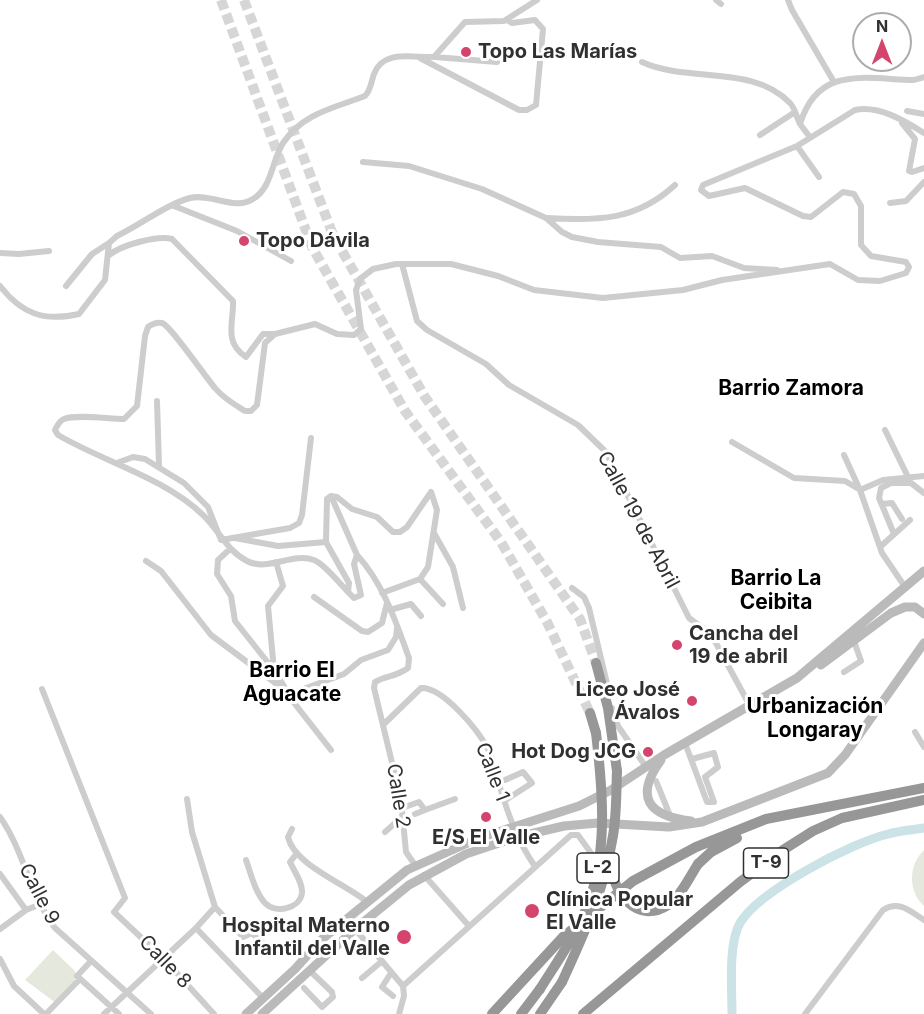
<!DOCTYPE html>
<meta charset="utf-8">
<style>
body{margin:0}
#map{position:relative;width:924px;height:1014px;overflow:hidden;background:#fff;font-family:Inter,sans-serif}
canvas{display:block}
.north{position:absolute;left:852px;top:12px;width:60px;height:60px;box-sizing:border-box;background:#fff;border:2px solid #acacac;border-radius:50%;rotate:0deg;font-size:16px;font-weight:700;line-height:24px;text-align:center;color:#303030}
.north::after{content:'';display:block;margin:auto;width:21px;height:27px;background:#d4456d;clip-path:polygon(50% 0,100% 100%,50% 72%,0 100%)}
</style>
<div id="map">
<canvas width="924" height="1014"></canvas>
<div class="north">N</div>
</div>
<script>
const ctx = document.querySelector('canvas').getContext('2d');
ctx.lineJoin = 'round';
function paint(path, color) {
  ctx.fillStyle = color;
  ctx.fill(path, 'evenodd');
}
function stroke(path, color, width, dash) {
  ctx.strokeStyle = color;
  ctx.lineWidth = width;
  ctx.lineCap = dash ? 'butt' : 'round';
  ctx.setLineDash(dash || []);
  ctx.stroke(path);
}
function write(font, color, halo, rows, align = 'center') {
  ctx.font = font + ' Inter,sans-serif';
  ctx.lineWidth = 6;
  ctx.setLineDash([]);
  ctx.textBaseline = 'middle';
  ctx.strokeStyle = halo;
  ctx.fillStyle = color;
  for (const [text, x, y, turn = 0] of rows) {
    ctx.save();
    ctx.translate(x, y);
    ctx.rotate((+turn || 0) * Math.PI / 180);
    ctx.textAlign = isNaN(turn) ? turn : align;
    if (halo) ctx.strokeText(text, 0, 0);
    ctx.fillText(text, 0, 0);
    ctx.restore();
  }
}
paint(new Path2D(`
 M924,850V906C908,892 908,865 924,850Z
 M53,950L75,971L76,979L56,1003L25,980Z`), '#e5e8dd');
stroke(new Path2D(`
 M732,1014C732,989 728,944 740,923C759,891 851,843 888,834C899,831 912,830 924,828`), '#cbe2e7', 9);
stroke(new Path2D(`
 M221,0L312,247L405,411L501,542L547,622L590,713
 M244,0L333,235L425,397L580,619L596,663`), '#d6d6d6', 10, [10, 5]);
stroke(new Path2D(`
 M716,0L721,4
 M788,0L792,10L834,82
 M435,57L497,62
 M420,58L519,110H527L536,105L543,29L535,20L512,23L507,20
 M642,62C687,83 753,64 790,103C795,108 797,118 800,124
 M907,111L924,114
 M902,123L915,139L909,171L912,172L924,168
 M760,135L795,112
 M809,136L800,124C818,65 864,79 914,80L924,77
 M797,146L819,177
 M363,162L409,166L482,189L546,218L562,232L572,237L598,242L661,247L680,258L712,256L744,268L777,270
 M890,203L906,201L924,182
 M174,206L237,231L291,261
 M547,218C597,221 636,221 675,185
 M0,253L19,254L49,251
 M109,255C122,245 157,235 172,239L233,301C234,322 223,342 246,357L263,334H275
 M402,264L417,321L427,330L486,364L509,385L578,425L606,452L689,618L711,634L750,706
 M0,286C22,314 44,322 79,314L105,280L109,243L117,236C140,225 167,204 190,198C211,193 235,211 253,199C272,188 272,160 283,143C303,113 334,108 365,96C371,90 371,82 374,74C383,49 414,58 434,57L465,22L504,21L537,0
 M66,286L92,254L109,243
 M157,401L159,466
 M885,430L909,479
 M732,442L794,478L845,481L857,488
 M844,455L860,490L882,553L905,587
 M117,463L133,457L145,459L184,483L208,507L221,540L290,528L299,523L302,515L311,438
 M860,490L883,480L924,476
 M331,496L357,555
 M882,504L892,503L902,519
 M434,533L453,567L463,608
 M894,534L879,498L881,488L891,483H911L924,493
 M235,538L278,546L326,542L327,499L331,496L337,497L352,509L377,517L393,532H400L407,527L431,492
 M326,542L349,583L348,592
 M880,547L910,520
 M230,549L218,560L217,574L231,596L235,621L273,669
 M146,561L161,571L211,635L290,694L344,674L361,660L388,650L396,637L397,628
 M276,562L283,586L268,606L274,670L295,704L331,750
 M420,579L443,604
 M572,588L584,597L589,608L609,692
 M382,593L420,579L428,567L437,510L431,492
 M314,597L362,631L368,632L382,623L387,603
 M390,610L411,604L421,616
 M844,672L861,661L854,641
 M42,689L125,898L114,912L163,958L214,1014
 M612,708L618,726L646,767
 M384,724L421,688C443,687 478,730 488,749C493,759 495,773 499,784C508,814 517,840 534,865
 M915,732L924,747
 M685,743L707,802H714L705,777L718,767L714,753L692,759
 M656,781L671,818
 M187,799L192,832L215,907L243,937L252,933L270,950
 M504,801L532,783L523,772L505,780
 M402,808L419,802L425,810L455,799
 M415,814L425,810
 M0,817C24,851 30,895 55,928L151,1014
 M292,829L288,837C294,865 346,884 367,902
 M385,832L403,816
 M246,860C251,874 255,892 265,903C275,914 300,909 302,893C303,883 294,871 290,862L297,853
 M415,865L406,852L401,800L374,688L375,682C386,675 394,678 408,668L409,658C396,622 383,583 357,555L354,564L361,595L354,598C344,589 325,564 314,560C292,552 268,572 247,561C226,550 219,530 203,515C163,477 104,462 58,435L55,430C57,426 59,421 64,419C76,414 109,419 124,419L137,406L145,336L148,327C152,324 157,322 162,323C170,325 207,379 215,388C223,398 235,405 245,411H251L257,405L265,343L275,334L315,324L337,334L354,335L361,329L356,290L360,279L373,269L396,264H451L498,276L534,290L603,298L683,290L722,280L830,264L858,280L880,281L906,273L909,267L906,262L871,256L861,245V206L854,194L843,192L811,217L803,216L745,188L709,196L701,190L703,185L797,146L855,110C879,105 905,121 924,133
 M0,874L26,910
 M424,875L469,926
 M196,928L264,999
 M0,929L26,910L41,904
 M355,929L403,986
 M0,959L14,986L44,1014
 M91,961L77,976L119,1014
 M391,973L382,987L393,996
 M362,978L381,962
 M403,986L571,835H578L591,853
 M304,988L322,1007L333,997L332,992L309,970
 M46,1014L80,979
 M104,1014L196,928L215,907
 M399,1014L404,996L403,986
 M805,1014L883,910C899,900 910,911 924,920`), '#cdcdcd', 6);
stroke(new Path2D(`
 M821,665L891,613L905,607H915L924,614
 M661,760C634,797 648,816 691,821
 M246,1014L295,969L321,940L407,870L479,838L579,806L611,790L664,755L797,678L924,571
 M262,1014L355,929L409,885L466,854L517,837L564,826L598,823L669,827L702,822L828,773L845,755L924,643`), '#bababa', 9);
stroke(new Path2D(`
 M596,663L608,708L617,771
 M590,713L596,733
 M698,864L711,852L737,838
 M492,1014L563,937L633,881L696,847L766,819L924,788
 M521,1014L540,989
 M540,1014L562,982
 M583,1014L740,882L783,850L813,831L842,818L924,800`), '#979797', 10);
stroke(new Path2D(`
 M611,864C613,893 637,925 668,905C680,898 690,876 698,864
 M562,982C583,936 604,891 612,841C617,818 616,794 617,771
 M540,989C555,965 573,940 584,914C609,858 603,792 596,733`), '#979797', 10);
for (const [x, y, r, color] of [
 [466,52,6,"#d4456d"],
 [244,241,6,"#d4456d"],
 [677,645,6,"#d4456d"],
 [692,701,6,"#d4456d"],
 [648,752,6,"#d4456d"],
 [486,817,6,"#d4456d"],
 [532,911,8,"#d4456d"],
 [404,937,8,"#d4456d"]
]) {
  const dot = new Path2D();
  dot.arc(x, y, r, 0, 2 * Math.PI);
  ctx.fillStyle = color;
  ctx.fill(dot);
  stroke(dot, '#fff', 2);
}
for (const [x, y, w] of [
 [766,863,45],
 [598,868,42]
]) {
  const box = new Path2D();
  box.roundRect(x - w / 2, y - 15, w, 30, 4.5);
  ctx.fillStyle = '#fff';
  ctx.fill(box);
  stroke(box, '#303030', 1.5);
}
write('bold 18px', '#303030', null, [
 ["T-9",766,863],
 ["L-2",598,868]
]);
write('bold 20px', '#303030', '#fff', [
 ["Topo Las Marías",478,52],
 ["Topo Dávila",256,241],
 ["Cancha del",689,634],
 ["19 de abril",689,657],
 ["Liceo José",680,690,"right"],
 ["Ávalos",680,713,"right"],
 ["Hot Dog JCG",636,752,"right"],
 ["E/S El Valle",486,838,"center"],
 ["Clínica Popular",546,900],
 ["El Valle",546,923],
 ["Hospital Materno",390,926,"right"],
 ["Infantil del Valle",390,949,"right"]
], 'left');
write('20px', '#303030', '#fff', [
 ["Calle 19 de Abril",638,520,62],
 ["Calle 1",492,772,69],
 ["Calle 2",398,796,81],
 ["Calle 9",39,894,63],
 ["Calle 8",165,962,46]
]);
write('bold 21px', '#000', '#fff', [
 ["Barrio Zamora",791,389],
 ["Barrio La",776,579],
 ["Ceibita",776,603],
 ["Barrio El",292,671],
 ["Aguacate",292,695],
 ["Urbanización",815,707],
 ["Longaray",815,731]
]);
</script>
